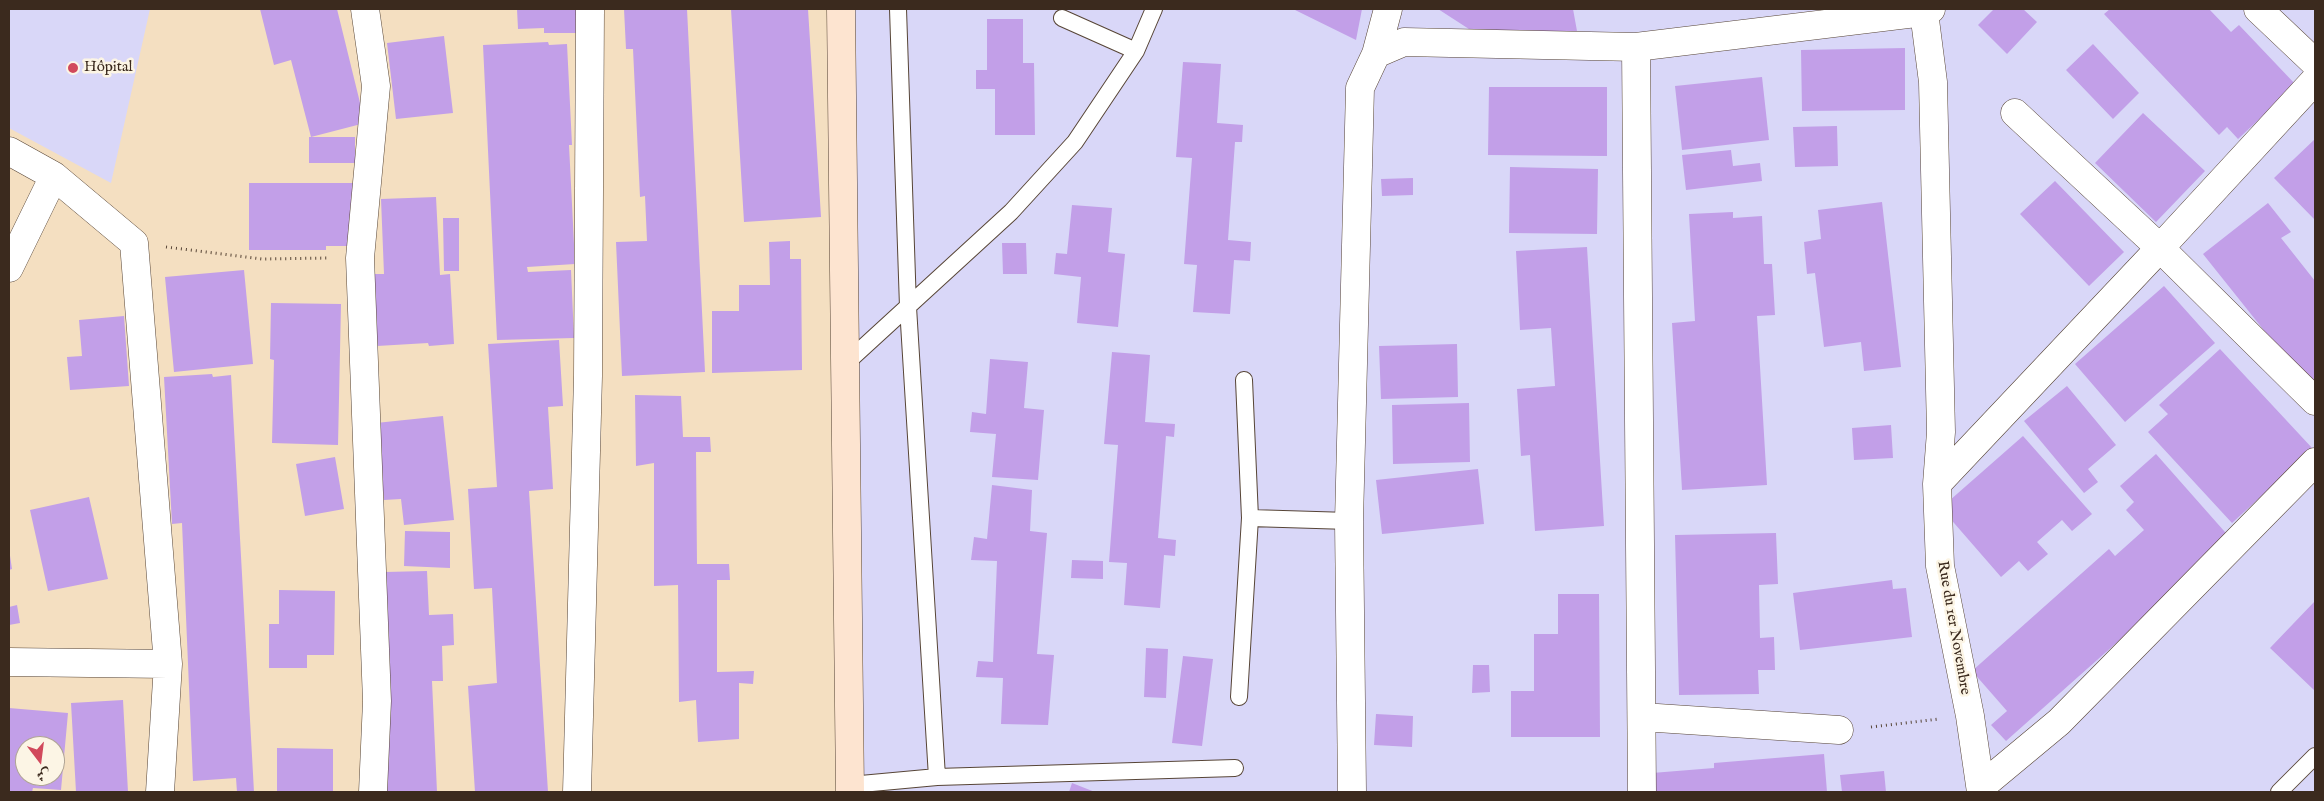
<!DOCTYPE html>
<meta charset="utf-8">
<style>
body{margin:0}
#map{position:relative;width:2324px;height:801px;overflow:hidden;background:#f4dfc1;font-family:"IM FELL English",Amiri,serif}
canvas{display:block}
.frame{position:absolute;inset:0;border:10px solid #3b2a1e;pointer-events:none}
.north{position:absolute;left:15px;top:736px;width:50px;height:50px;box-sizing:border-box;background:#fcf5e5;border:1px solid #afa495;border-radius:50%;rotate:165deg;font-size:14px;font-weight:700;line-height:20px;text-align:center;color:#3b2a1e}
.north::after{content:'';display:block;margin:auto;width:18px;height:22px;background:#d1495b;clip-path:polygon(50% 0,100% 100%,50% 72%,0 100%)}
</style>
<div id="map">
<canvas width="2324" height="801"></canvas>
<div class="frame"></div>
<div class="north">ش</div>
</div>
<script>
const ctx = document.querySelector('canvas').getContext('2d');
ctx.lineJoin = 'round';
function paint(path, color) {
  ctx.fillStyle = color;
  ctx.fill(path, 'evenodd');
}
function stroke(path, color, width, dash) {
  ctx.strokeStyle = color;
  ctx.lineWidth = width;
  ctx.lineCap = dash ? 'butt' : 'round';
  ctx.setLineDash(dash || []);
  ctx.stroke(path);
}
function write(font, color, halo, rows, align = 'center') {
  ctx.font = font + ' "IM FELL English",serif';
  ctx.lineWidth = 5;
  ctx.setLineDash([]);
  ctx.textBaseline = 'middle';
  ctx.strokeStyle = halo;
  ctx.fillStyle = color;
  for (const [text, x, y, turn = 0] of rows) {
    ctx.save();
    ctx.translate(x, y);
    ctx.rotate((+turn || 0) * Math.PI / 180);
    ctx.textAlign = isNaN(turn) ? turn : align;
    if (halo) ctx.strokeText(text, 0, 0);
    ctx.fillText(text, 0, 0);
    ctx.restore();
  }
}
paint(new Path2D(`
 M9,9H150L111,183L9,128Z
 M832,9H2315V792H840Z`), '#d9d7f8');
paint(new Path2D(`
 M260,9H337L365,123L311,137L291,60L274,65Z
 M517,9H576V33H544V28L518,29Z
 M624,9H687L705,372L622,376L616,242L647,241L645,196L640,197L633,49H626Z
 M731,9H808L821,217L744,222Z
 M1293,9H1362L1356,40Z
 M1438,9H1573L1577,31L1540,37L1486,40Z
 M1994,9H2023L2037,22L2007,54L1978,25Z
 M2110,9H2209L2231,32L2239,25L2296,85L2238,139L2227,127L2219,135L2104,14Z
 M987,19H1023V63H1034L1035,135H995V89H976V70H987Z
 M444,36L453,113L396,119L387,43Z
 M548,42L549,45L567,44L572,145H569L575,264L527,267L528,272L571,270L574,338L497,340L483,45Z
 M2093,44L2139,93L2113,119L2066,70Z
 M1905,48V110L1802,111L1801,50Z
 M1183,62L1221,64L1217,123L1243,125L1242,142H1235L1228,240L1251,242L1250,261L1234,260L1230,314L1193,312L1197,265L1184,264L1192,158L1176,157Z
 M1762,77L1769,140L1682,150L1675,86Z
 M1489,87H1607V156L1488,155Z
 M2143,113L2205,171L2156,222L2095,163Z
 M1837,126L1838,166L1795,167L1793,127Z
 M309,137H355V163H309Z
 M2315,139V220L2274,178Z
 M1731,150L1733,166L1760,163L1762,181L1686,190L1682,155Z
 M1510,167L1598,169L1597,234L1509,233Z
 M1413,178V195L1382,196L1381,179Z
 M2055,181L2124,252L2089,286L2020,214Z
 M249,183H353V246H326V250H249Z
 M436,197L440,275L450,274L454,344L429,346L428,343L377,346L373,274H384L381,199Z
 M1882,202L1901,367L1864,371L1861,342L1824,347L1815,273L1807,274L1804,242L1821,239L1818,210Z
 M2268,203L2291,232L2281,238L2315,281V389L2298,373L2203,254Z
 M1072,205L1112,208L1108,252L1125,254L1118,327L1077,323L1081,277L1054,274L1056,253L1067,254Z
 M1733,212V218L1762,216L1764,264H1772L1775,315L1757,316L1767,485L1682,490L1672,323L1695,321L1689,214Z
 M443,218H459V271H444Z
 M790,241V259H801L802,370L712,373V311H739V285H770L769,242Z
 M1002,243H1026L1027,274H1003Z
 M1587,247L1604,526L1535,531L1530,455L1521,456L1517,389L1555,386L1551,328L1520,330L1516,251Z
 M244,270L253,364L174,372L165,277Z
 M2164,286L2215,343L2125,422L2075,364Z
 M271,303L341,304L338,445L272,443L274,360L270,359Z
 M124,316L129,386L70,390L67,357L82,356L79,320Z
 M559,340L563,406L548,407L553,489L529,491L548,792H475L468,686L497,683L492,588L474,589L468,489L497,487L488,344Z
 M1457,344L1458,397L1381,399L1379,346Z
 M2220,349L2313,449L2232,523L2148,432L2168,414L2159,405Z
 M1112,352L1150,355L1145,422L1175,424L1174,437L1166,436L1158,538L1176,540L1175,556L1164,555L1160,608L1124,605L1127,563L1109,562L1118,445L1104,444Z
 M990,359L1028,362L1024,408L1044,410L1038,480L992,477L996,434L970,432L972,412L986,414Z
 M212,374L213,377L231,375L254,792H237L236,778L193,781L182,523L172,524L164,377Z
 M2067,386L2116,445L2088,469L2098,482L2084,493L2024,421Z
 M635,395L681,396L683,437H710L711,452H696L697,564H729L730,580H717V672L754,671L753,684L739,683V739L698,742L696,700L679,702L678,585L654,586V463L636,466Z
 M1469,403L1470,462L1393,464L1392,405Z
 M443,416L454,520L404,525L401,499L384,500L376,423Z
 M1891,425L1893,458L1854,460L1852,428Z
 M2023,436L2092,514L2072,531L2062,520L2037,542L2048,554L2028,571L2019,561L2001,577L1941,508Z
 M2156,454L2232,540L2006,741L1991,725L2007,711L1972,671L2109,549L2115,556L2144,530L2126,510L2134,502L2120,486Z
 M335,457L344,509L305,516L296,464Z
 M1478,469L1484,524L1382,534L1376,480Z
 M992,485L1032,490L1030,531L1047,533L1037,654L1054,655L1048,725L1001,724L1003,678L976,677L978,661L993,662L997,561L971,560L974,537L987,539Z
 M89,497L108,579L48,591L30,510Z
 M405,531L450,532V568L404,566Z
 M1776,533L1778,584L1759,585L1760,638L1774,637L1775,670H1758L1759,694L1679,695L1675,535Z
 M9,549L12,569L9,570Z
 M1072,560L1103,561V579L1071,578Z
 M427,571L429,615L453,614L454,645L442,646L443,681H432L437,792H387L380,633L385,572Z
 M1892,580L1893,589L1906,588L1912,637L1800,650L1793,593Z
 M279,590L335,591L334,655H307V668H269V624H279Z
 M1558,594H1599L1600,737H1511V691H1534V634H1558Z
 M2315,601V691L2270,648Z
 M17,605L20,623L9,625V607Z
 M1146,648L1168,649L1166,698L1144,697Z
 M1183,656L1213,659L1202,746L1172,743Z
 M1473,665H1489L1490,692L1472,693Z
 M123,700L128,792H76L71,703Z
 M9,708L68,713L61,790L33,788L32,792H9ZM25,746H55V776H25Z
 M1376,714L1413,716L1412,747L1374,745Z
 M277,748L333,749V792H277Z
 M1824,754L1827,792H1653L1652,773L1714,768V763Z
 M1884,771L1886,792H1842L1840,775Z
 M1072,783L1095,792H1069Z`), '#c29fe8');
const lane = new Path2D(`
 M898,9L908,307L937,777
 M1062,18L1136,51
 M844,365L1011,212L1075,142L1136,51L1154,9
 M1250,518L1349,521
 M1239,697L1250,518L1244,380
 M850,785L937,777L1235,768
 M2279,792L2315,756`);
const street = new Path2D(`
 M365,9L376,86L360,258L377,701L373,792
 M2258,9L2315,63
 M1924,12L1933,82L1941,432L1937,484L1940,566L1970,716L1981,792
 M1636,47L1642,792
 M1376,54L1388,9
 M2315,80L2160,248L2315,401
 M9,151L54,176L134,243L168,664L160,792
 M9,268L54,176
 M1937,484L2160,248L2015,113
 M9,662L168,664
 M1642,717L1839,730
 M1982,786L2059,722L2315,462
 M577,792L588,376L590,9
 M1352,792L1349,521L1360,88L1376,54L1404,42L1636,47L1924,12L1931,9`);
const secondary = new Path2D(`
 M841,9L850,792`);
stroke(lane, '#574536', 18);
stroke(street, '#574536', 29);
stroke(secondary, '#574536', 29);
stroke(new Path2D(`
 M166,247L262,259L329,258
 M1871,727L1939,719`), '#574536', 3, [1, 4]);
stroke(lane, '#fff', 16);
stroke(street, '#fff', 28);
stroke(secondary, '#fde4d0', 28);
for (const [x, y, r, color] of [
 [73,68,6,"#d1495b"]
]) {
  const dot = new Path2D();
  dot.arc(x, y, r, 0, 2 * Math.PI);
  ctx.fillStyle = color;
  ctx.fill(dot);
  stroke(dot, '#fcf5e5', 2);
}
write('15px', '#3b2a1e', '#fcf5e5', [
 ["Hôpital",84,68]
], 'left');
write('15px', '#3b2a1e', '#fcf5e5', [
 ["Rue du 1er Novembre",1953,628,80]
]);
</script>
